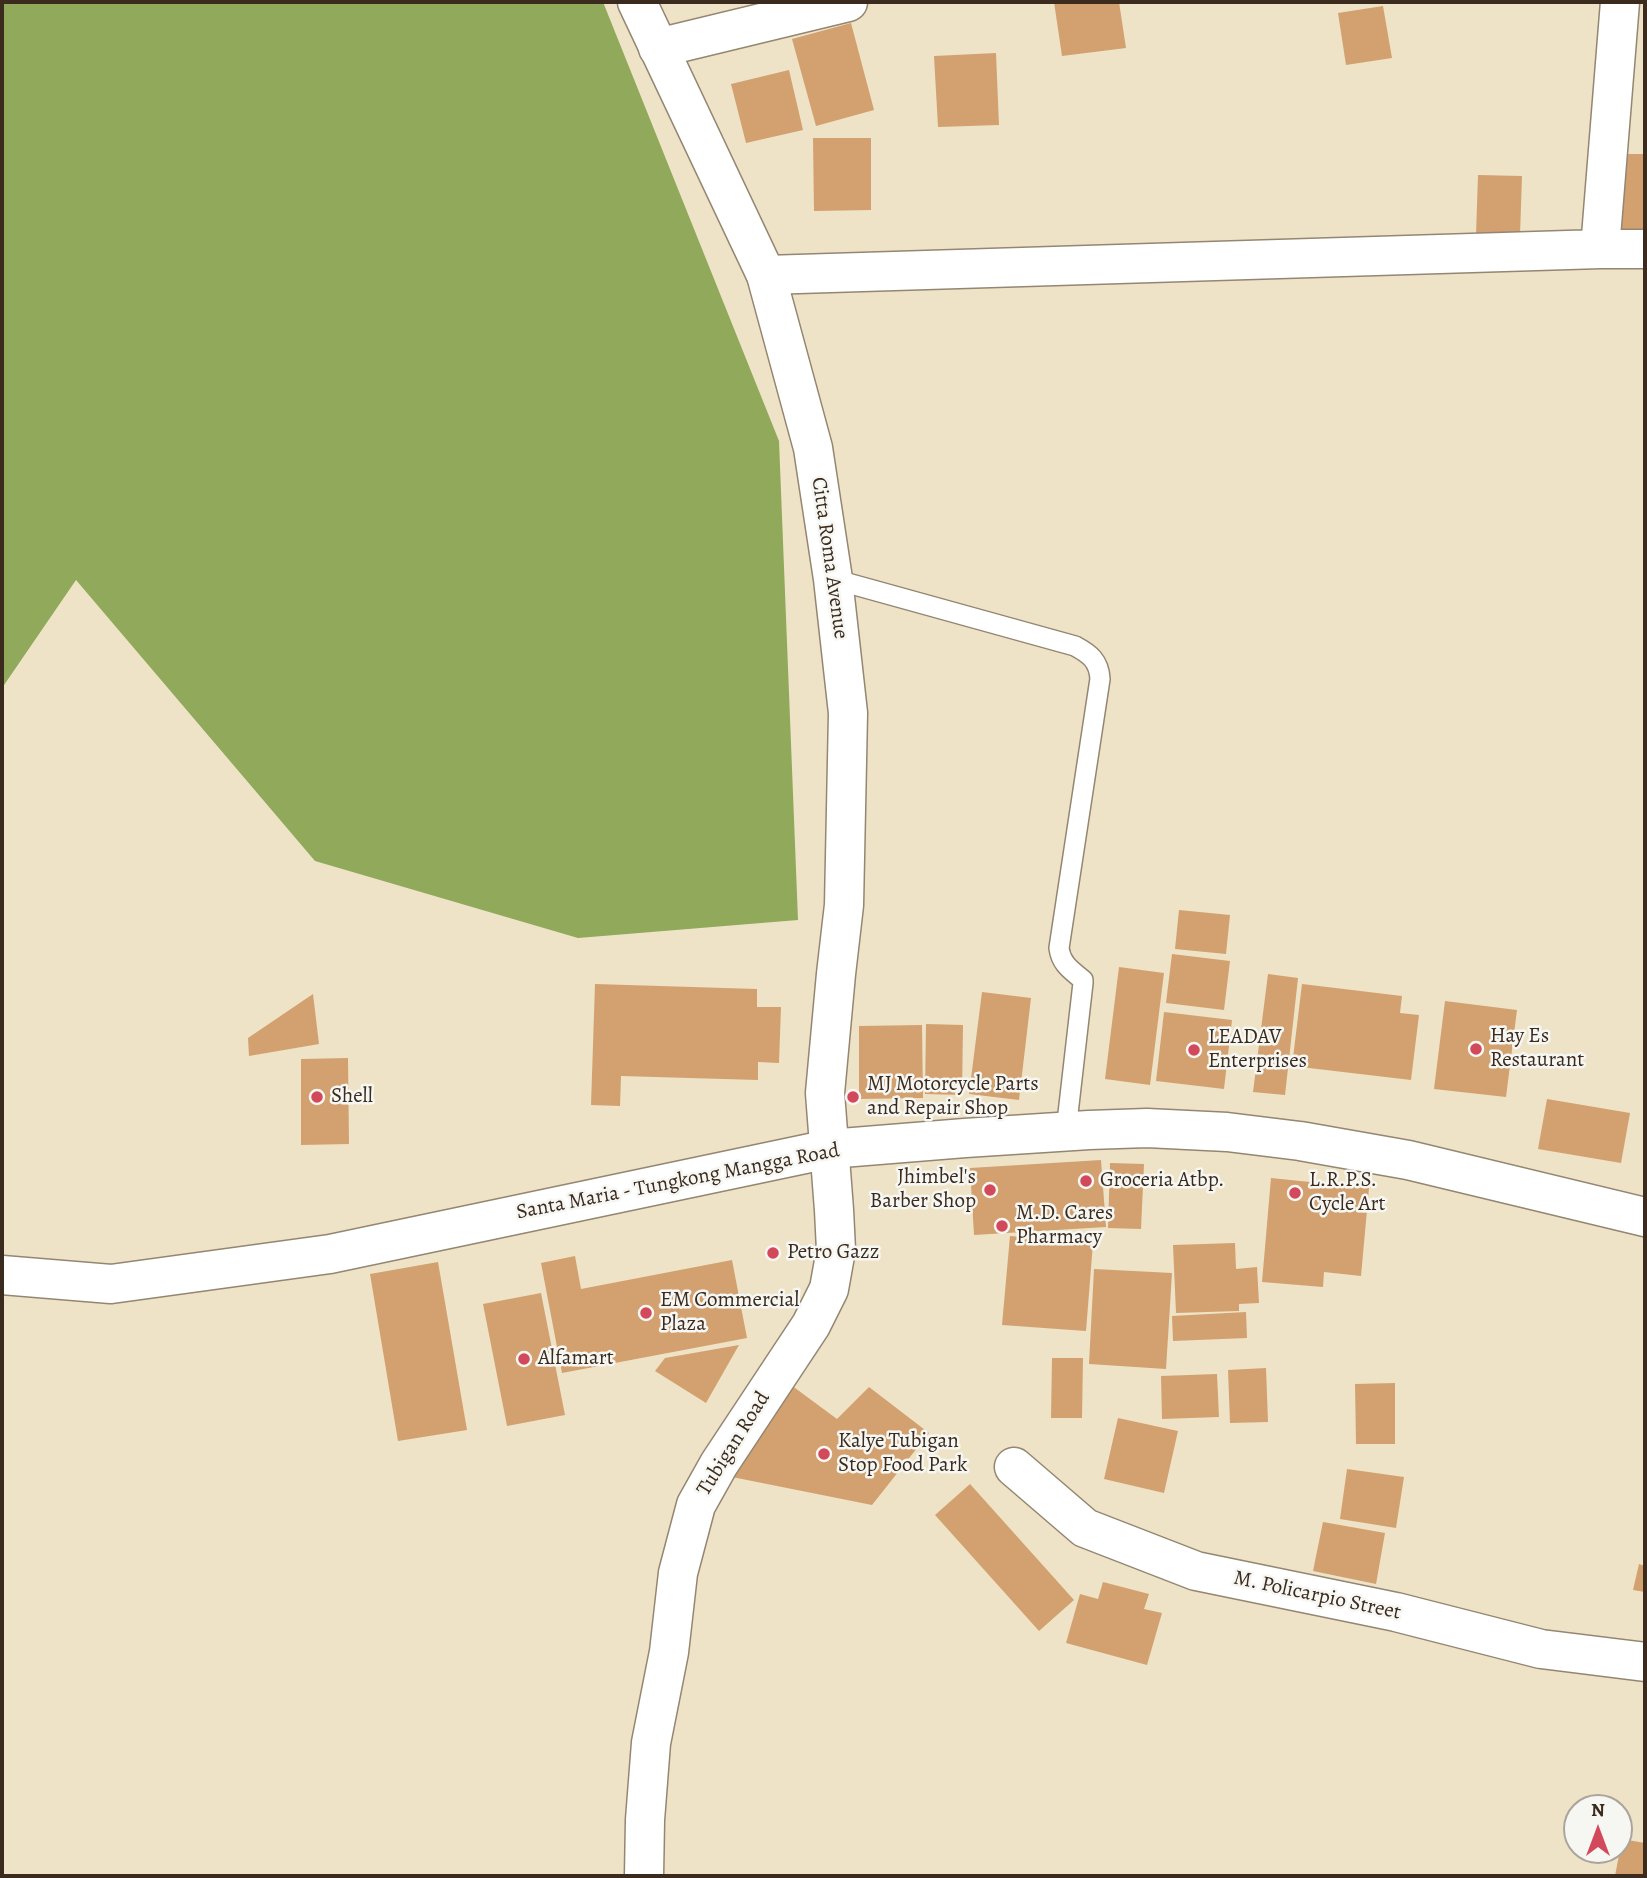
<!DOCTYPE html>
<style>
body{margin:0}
#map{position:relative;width:1647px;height:1878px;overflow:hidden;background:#eee3c6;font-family:Alegreya,serif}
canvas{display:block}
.frame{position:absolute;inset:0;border:4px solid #3b2a1e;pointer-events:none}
.north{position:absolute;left:1563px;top:1794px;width:70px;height:70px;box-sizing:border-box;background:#f6f6f2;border:2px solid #aba49d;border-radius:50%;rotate:0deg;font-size:19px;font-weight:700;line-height:28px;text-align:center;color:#3b2a1e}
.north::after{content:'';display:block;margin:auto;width:24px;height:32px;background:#d1495b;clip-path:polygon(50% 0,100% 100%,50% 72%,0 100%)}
</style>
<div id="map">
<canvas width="1647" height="1878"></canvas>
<div class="frame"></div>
<div class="north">N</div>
</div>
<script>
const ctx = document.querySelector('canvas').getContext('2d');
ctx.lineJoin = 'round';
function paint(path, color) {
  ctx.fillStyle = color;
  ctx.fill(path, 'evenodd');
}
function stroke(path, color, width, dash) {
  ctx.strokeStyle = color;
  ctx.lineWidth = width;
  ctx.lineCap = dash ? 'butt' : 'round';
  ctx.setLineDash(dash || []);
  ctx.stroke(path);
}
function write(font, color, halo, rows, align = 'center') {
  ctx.font = font + ' Alegreya,serif';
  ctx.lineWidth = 5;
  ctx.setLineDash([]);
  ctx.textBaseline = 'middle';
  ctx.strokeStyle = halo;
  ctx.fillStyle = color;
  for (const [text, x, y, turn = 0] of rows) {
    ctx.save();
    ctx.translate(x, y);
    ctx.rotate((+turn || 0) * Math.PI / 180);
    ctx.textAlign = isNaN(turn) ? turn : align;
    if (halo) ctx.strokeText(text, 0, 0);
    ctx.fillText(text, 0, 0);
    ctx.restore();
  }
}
paint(new Path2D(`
 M2,2H603L779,441L798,920L578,938L315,861L76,580L2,688Z`), '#90a95a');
paint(new Path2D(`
 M1054,2H1119L1126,48L1062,56Z
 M1383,6L1392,58L1346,65L1338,13Z
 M851,23L874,110L816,126L792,39Z
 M996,53L999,125L938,127L934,56Z
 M789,70L803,130L746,143L731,84Z
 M813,138H871V210L814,211Z
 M1621,154H1645V236L1615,237Z
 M1478,175L1522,176L1520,236L1476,235Z
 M1179,910L1230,915L1226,954L1175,949Z
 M1172,954L1230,961L1224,1010L1166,1003Z
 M1119,967L1164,973L1150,1085L1105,1079Z
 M1268,974L1298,978L1285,1095L1253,1092Z
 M595,984L757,989V1007H781L779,1063L758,1062V1080L621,1076L620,1106L591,1105Z
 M1302,984L1402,996L1400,1013L1419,1015L1411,1080L1292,1066Z
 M982,992L1031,998L1019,1100L969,1094Z
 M313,994L319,1044L249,1056L248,1038Z
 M1445,1001L1517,1010L1506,1097L1434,1089Z
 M1164,1012L1232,1020L1224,1089L1156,1081Z
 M926,1024L963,1025L962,1095L925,1094Z
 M922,1025L923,1098L859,1099V1026Z
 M348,1058L349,1144L301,1145V1059Z
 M1547,1099L1630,1113L1621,1163L1538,1149Z
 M1101,1160L1106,1227L974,1235L970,1168Z
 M1110,1163L1144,1164L1141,1229L1108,1228Z
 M1271,1178L1369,1188L1361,1276L1324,1272L1323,1287L1262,1282Z
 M1010,1236L1093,1243L1086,1331L1002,1325Z
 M1235,1243L1236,1269L1257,1267L1259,1303L1239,1304V1311L1176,1313L1173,1245Z
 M575,1256L581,1289L732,1260L747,1338L562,1373L541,1263Z
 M438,1262L467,1430L398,1441L370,1274Z
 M1094,1269L1172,1273L1166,1369L1089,1364Z
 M541,1293L565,1415L507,1426L483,1304Z
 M1246,1312L1247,1338L1173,1341L1172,1316Z
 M739,1345L706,1403L655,1371L665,1358Z
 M1052,1358H1083L1082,1418H1051Z
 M1266,1368L1268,1422L1230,1423L1228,1370Z
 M1217,1374L1219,1417L1162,1419L1161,1376Z
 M1395,1383V1444H1356L1355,1384Z
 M791,1385L837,1419L869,1387L929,1433L872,1505L722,1475Z
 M1118,1418L1178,1431L1164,1493L1104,1479Z
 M1347,1469L1404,1477L1396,1528L1340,1519Z
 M970,1484L1074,1600L1039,1631L935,1515Z
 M1323,1522L1385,1533L1376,1584L1313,1571Z
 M1639,1564L1645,1566V1592L1633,1590Z
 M1103,1582L1149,1594L1144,1609L1162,1613L1147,1665L1066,1643L1080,1594L1098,1599Z
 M1622,1839L1645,1843V1876H1615Z`), '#d2a16f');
const service = new Path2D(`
 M833,579L1075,646C1090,654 1099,661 1100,679L1059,948C1061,964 1071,970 1083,980V983L1066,1131`);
const minor = new Path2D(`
 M658,48L848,2
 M1600,249L1620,2
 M766,275L1600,249H1645
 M1014,1467L1085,1528L1196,1571L1396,1612L1541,1649L1645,1662`);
const tertiary = new Path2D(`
 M637,2L766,275L813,448L833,579L848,713L844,905L836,974L825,1093L834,1210L836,1250L829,1289L811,1325L719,1464L696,1505L678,1573L669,1652L651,1743L645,1820L644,1876`);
const primary = new Path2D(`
 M2,1275L111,1284L330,1254L829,1149L965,1138L1089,1130L1147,1128L1227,1132L1300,1141L1408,1160L1645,1217`);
stroke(service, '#948672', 22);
stroke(minor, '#948672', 41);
stroke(tertiary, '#948672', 41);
stroke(primary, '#948672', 41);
stroke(service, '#fff', 19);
stroke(minor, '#fff', 38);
stroke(tertiary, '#fff', 38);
stroke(primary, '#fff', 38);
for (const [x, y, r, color] of [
 [1476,1049,7,"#d1495b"],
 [1194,1050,7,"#d1495b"],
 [317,1097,7,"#d1495b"],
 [853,1097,7,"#d1495b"],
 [1086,1181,7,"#d1495b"],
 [990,1190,7,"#d1495b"],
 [1295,1193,7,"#d1495b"],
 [1002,1226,7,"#d1495b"],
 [773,1253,7,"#d1495b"],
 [646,1313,7,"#d1495b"],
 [524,1359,7,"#d1495b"],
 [824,1454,7,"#d1495b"]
]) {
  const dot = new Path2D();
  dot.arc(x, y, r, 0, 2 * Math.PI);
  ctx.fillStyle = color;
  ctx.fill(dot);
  stroke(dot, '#f6f6f2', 2.5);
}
write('21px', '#3b2a1e', '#f6f6f2', [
 ["Citta Roma Avenue",829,558,82],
 ["Santa Maria - Tungkong Mangga Road",678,1182,-11],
 ["Tubigan Road",734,1444,-58],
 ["M. Policarpio Street",1317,1596,12]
]);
write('21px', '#3b2a1e', '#f6f6f2', [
 ["Hay Es",1490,1037],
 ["Restaurant",1490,1061],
 ["LEADAV",1208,1038],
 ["Enterprises",1208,1062],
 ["MJ Motorcycle Parts",867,1085],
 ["and Repair Shop",867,1109],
 ["Shell",331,1097],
 ["Jhimbel's",976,1178,"right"],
 ["Barber Shop",976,1202,"right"],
 ["Groceria Atbp.",1100,1181],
 ["L.R.P.S.",1309,1181],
 ["Cycle Art",1309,1205],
 ["M.D. Cares",1016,1214],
 ["Pharmacy",1016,1238],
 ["Petro Gazz",787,1253],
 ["EM Commercial",660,1301],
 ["Plaza",660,1325],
 ["Alfamart",538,1359],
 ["Kalye Tubigan",838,1442],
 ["Stop Food Park",838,1466]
], 'left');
</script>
